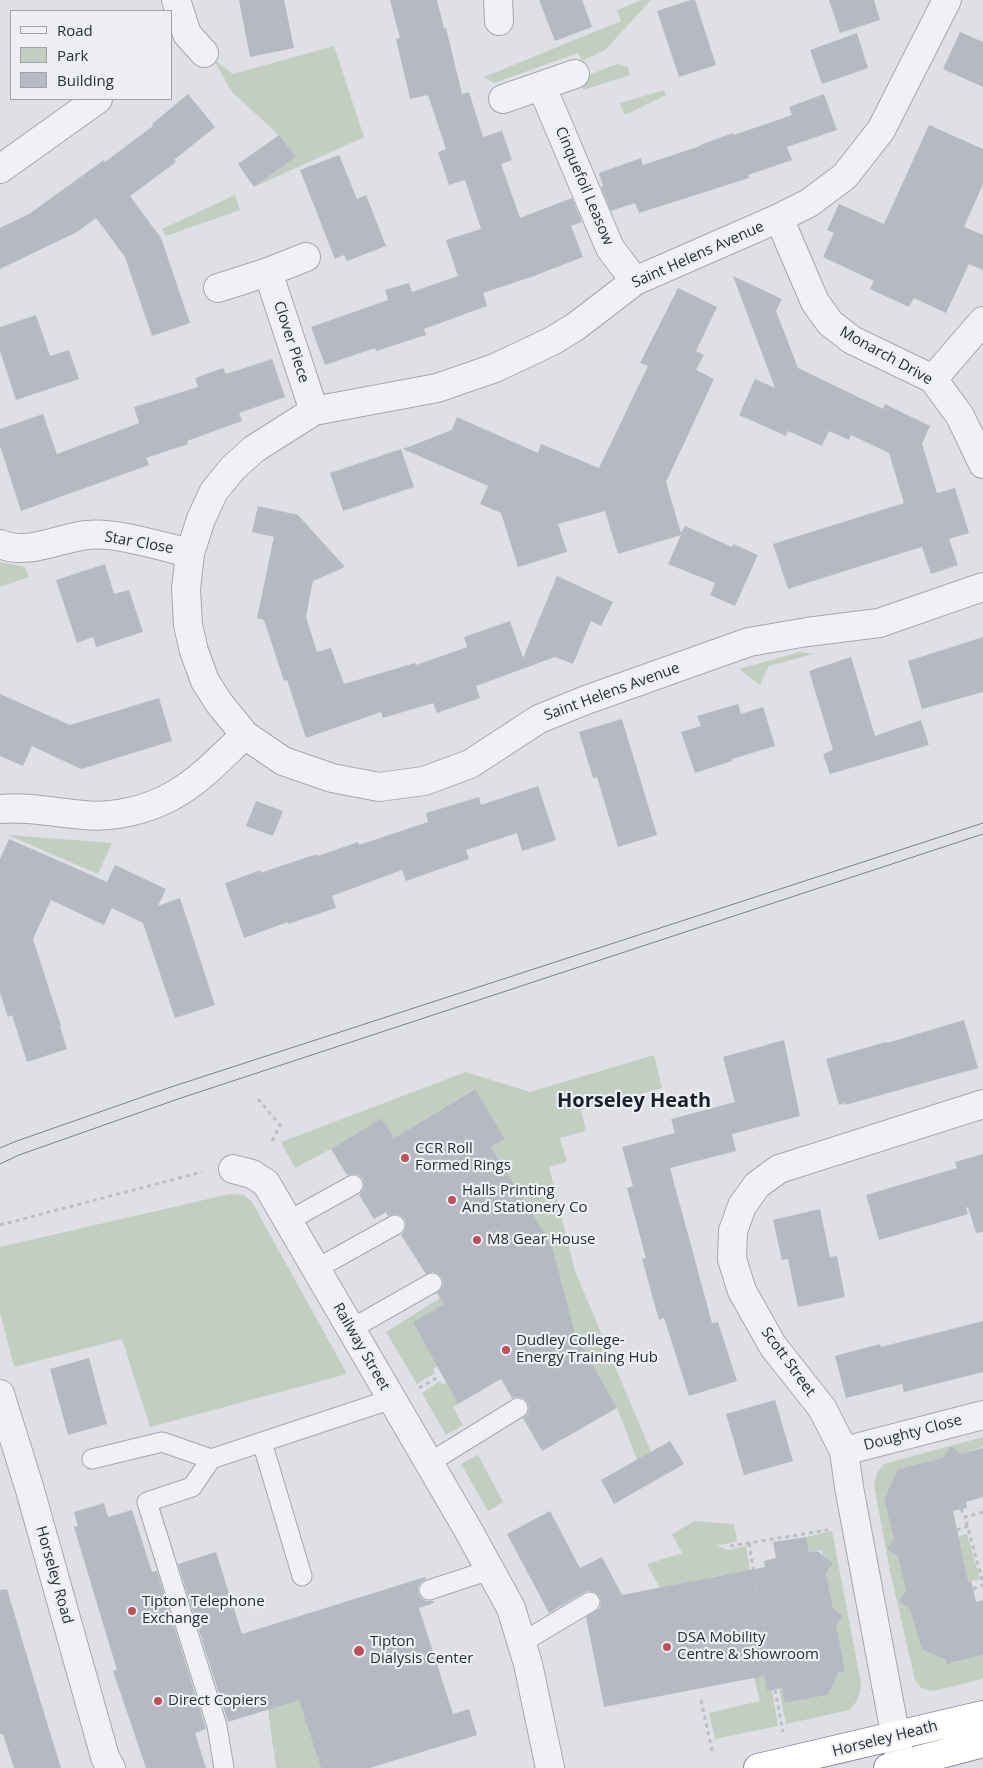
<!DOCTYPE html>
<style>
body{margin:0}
#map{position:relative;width:983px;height:1768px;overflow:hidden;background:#dee0e5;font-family:"Open Sans",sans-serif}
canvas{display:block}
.legend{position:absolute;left:10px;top:10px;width:162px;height:90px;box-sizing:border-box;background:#edeff3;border:1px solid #9fa2a9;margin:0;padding:6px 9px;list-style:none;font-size:15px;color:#292e3a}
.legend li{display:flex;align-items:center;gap:10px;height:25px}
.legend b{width:25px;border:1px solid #9fa2a9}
</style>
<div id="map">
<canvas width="983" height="1768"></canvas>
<ul class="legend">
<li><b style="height:6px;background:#f0f1f4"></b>Road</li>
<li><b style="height:14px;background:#c2cec0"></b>Park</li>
<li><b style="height:14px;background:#b6b9c2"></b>Building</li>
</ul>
</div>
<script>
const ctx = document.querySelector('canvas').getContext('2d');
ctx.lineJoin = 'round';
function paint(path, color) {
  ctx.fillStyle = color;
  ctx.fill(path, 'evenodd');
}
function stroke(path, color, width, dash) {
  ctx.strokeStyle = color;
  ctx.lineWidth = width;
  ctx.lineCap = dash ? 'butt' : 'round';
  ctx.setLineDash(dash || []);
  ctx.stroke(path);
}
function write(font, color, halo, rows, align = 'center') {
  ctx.font = font + ' "Open Sans",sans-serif';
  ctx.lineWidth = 4.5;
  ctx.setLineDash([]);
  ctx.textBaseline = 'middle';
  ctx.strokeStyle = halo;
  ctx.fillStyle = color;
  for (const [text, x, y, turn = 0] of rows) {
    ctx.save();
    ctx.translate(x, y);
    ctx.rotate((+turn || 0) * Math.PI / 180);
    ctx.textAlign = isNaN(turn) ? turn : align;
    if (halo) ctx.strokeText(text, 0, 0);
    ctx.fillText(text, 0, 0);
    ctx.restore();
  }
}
paint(new Path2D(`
 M642,0H651L605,50L582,61L578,53L494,83L484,77L621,21L617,10Z
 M334,46L364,137L254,187L296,157L279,135L232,92L213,59L233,74Z
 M617,64L628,67L630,75L583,90V80L589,75Z
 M664,90L666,95L625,115L620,103Z
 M235,195L240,210L166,236L162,229Z
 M0,562L25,567L29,577L0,587Z
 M800,652L813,654L769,666L760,685L739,669Z
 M8,835L112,843L98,874Z
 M654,1055L662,1088L581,1110L586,1131L560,1138L567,1162L549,1167L575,1271L651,1452L637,1460L617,1408L575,1333L548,1236L451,1291L455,1298L413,1322L438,1366L433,1369L435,1373L417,1384L386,1332L440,1298L437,1292L541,1229L491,1147L505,1139L474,1089L394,1138L382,1118L331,1149L295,1168L281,1142L466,1072L530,1092Z
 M230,1194L244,1195L252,1202L347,1374L150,1427L122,1339L14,1367L0,1312V1247Z
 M440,1381L442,1385L446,1383L458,1404L453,1407L463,1425L446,1435L422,1393Z
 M983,1437V1447L961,1454L955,1450L943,1458L898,1469L894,1490L887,1492L884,1500L894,1539L890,1545L892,1553L898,1557L922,1650L929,1653L943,1654L945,1660L953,1663L983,1655V1679L933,1691L921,1688L915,1680L890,1571L874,1485L877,1473L884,1464Z
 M478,1455L503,1502L488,1511L461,1464Z
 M695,1521L734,1524L737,1541L717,1546L728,1550L746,1546L764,1652L759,1653L767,1691L772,1690L778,1726L715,1739L709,1713L760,1701L727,1574L660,1588L647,1564L682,1553L672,1534Z
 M832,1531L861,1684C859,1695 858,1703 849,1710L786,1724L779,1689L782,1688L786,1703L828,1695L831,1688L833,1675L840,1673L836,1625L840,1620L839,1612L833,1608L826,1573L830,1568L829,1560L823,1555L822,1550L809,1552L806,1537Z
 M967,1534L980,1579L965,1583L953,1538Z
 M276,1624L321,1768H276L268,1710Z`), '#c2cec0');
paint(new Path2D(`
 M239,0H284L294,48L250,57Z
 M390,0H437L444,28H446L462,94L469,92L483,137L502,131L512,160L501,164L520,218L572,198L582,222L571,226L583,257L534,276L483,293L487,306L424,329L426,335L376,351L375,348L325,365L311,327L388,300L385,290L409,283L412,292L458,276L446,240L481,229L465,180L449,185L438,152L446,149L428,95L410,99L396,39L400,38Z
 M539,0H582L592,27L555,41Z
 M691,0H695L716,65L679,77L657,11Z
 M829,0H874L880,20L840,33Z
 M960,32L983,42V87L943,69Z
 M857,33L868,68L822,84L810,50Z
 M188,94L215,127L174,160L176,162L130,196L161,238L190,323L152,336L125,257L96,218L77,232L0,269V228L29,214L104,160L105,162L153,126L152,124Z
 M824,94L837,130L787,147L792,160L748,175L749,178L639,213L635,203L611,211L601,187L603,186L599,173L641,158L643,165L700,146V145L733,133L734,135L792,115L789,107Z
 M929,125L983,149V184L964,227L983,235V270L969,264L946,313L914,298L909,307L870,289L874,281L823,257L834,233L827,230L839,204L884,224Z
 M279,135L296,157L254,187L238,164Z
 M339,155L357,199L366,195L386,246L347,261L344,255L335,259L300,170Z
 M733,276L782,299L776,311L798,368L883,409L885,404L930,426L922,444L937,493L955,488L969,533L949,539L958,565L931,574L922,547L918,548L788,589L773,544L904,503L889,453L851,435L849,440L829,431L822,446L788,431L786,436L739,415L755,379L775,388Z
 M678,288L717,307L696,351L704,355L696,370L714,379L666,482L681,533L685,526L732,547L733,544L758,555L735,606L710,595L715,583L668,564L681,535L618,554L605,511L558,524L567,552L518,567L501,513L480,504L488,486L403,449L452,430L457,417L538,453L541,444L599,468L648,366L640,363Z
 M36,315L50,356L69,350L79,379L16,400L0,351V327Z
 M272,359L285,397L239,413L242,421L187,441L188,444L146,458L149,465L21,511L0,446V429L43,414L57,454L139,423L134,407L198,387L195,378L223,368L226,374Z
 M401,449L414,487L343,511L330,473Z
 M258,506L298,515L345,567L313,581L306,617L317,652L331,648L344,684L415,663L416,665L467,647L464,637L510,621L523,658L557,576L613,602L601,626L591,621L573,664L555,657L476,686L480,698L437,713L433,703L383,718L381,712L306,738L287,680L284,681L264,620L257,618L274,537L252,532Z
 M105,564L114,594L129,590L143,632L96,647L93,637L77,643L56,580Z
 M983,637V692L922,709L908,661Z
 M851,657L875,736L921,720L929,745L830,774L823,754L833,750L809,671Z
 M0,694L70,725L159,698L172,741L81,769L32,746L23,766L0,756Z
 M738,704L741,714L763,707L775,746L732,759V761L695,773L681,732L701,726L697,716Z
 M622,719L657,835L618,847L597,777L593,778L579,732Z
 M538,786L556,840L522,851L517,833L466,850L469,859L406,881L402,870L332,896L336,908L288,924V922L244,938L225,883L261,870L260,873L317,854L318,856L358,842L359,845L428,822L426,813L479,797L481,805Z
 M256,801L283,811L273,836L246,826Z
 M9,839L107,882L115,865L166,889L158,906L180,898L215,1005L175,1018L143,923L112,908L104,925L51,900L33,939L61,1026L60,1027L67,1049L27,1062L12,1015L8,1017L0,993V859Z
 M964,1020L978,1068L845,1105V1103L839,1105L826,1059L886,1042L887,1043Z
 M784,1040L800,1116L732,1134L736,1151L670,1168L712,1323L718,1322L737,1381L689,1396L664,1318L659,1320L642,1259L646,1258L627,1188L633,1186L622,1147L675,1133L671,1119L735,1102L723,1057Z
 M475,1089L505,1139L491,1147L551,1244L575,1333L617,1408L542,1451L523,1418L528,1413L529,1408L528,1403L523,1398L517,1397L512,1398L501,1379L458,1404L413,1322L444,1304L437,1293L442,1288L443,1284L442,1278L438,1274L433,1272L426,1274L401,1235L404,1231L406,1226L405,1220L401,1216L395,1214L388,1216L386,1212L374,1219L359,1195L363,1190L364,1186L363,1179L358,1175L354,1174L347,1175L331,1149L382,1118L394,1138Z
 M983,1154V1232L976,1233L968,1207L966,1208L968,1214L879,1240L866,1195L957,1168L955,1162Z
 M820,1209L830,1257L837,1256L845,1297L798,1307L788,1259L782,1260L773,1220Z
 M983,1321V1372L904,1392L902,1384L846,1398L835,1356L880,1344L881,1347Z
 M89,1358L107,1424L68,1435L50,1369Z
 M775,1400L793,1461L744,1475L726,1414Z
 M670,1441L684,1464L614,1504L601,1480Z
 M951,1446L961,1454L983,1448V1497L966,1502L967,1508L953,1511L968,1582L971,1581L976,1602L983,1600V1655L947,1664L945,1659L922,1650L910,1609L899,1601L906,1591L898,1557L887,1549L894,1539L884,1500L898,1469L943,1458Z
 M104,1503L108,1517L132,1510L152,1572L157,1571L206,1729L195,1733L206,1768H146L113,1671L117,1670L74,1527L78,1526L74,1512Z
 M550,1511L580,1568L602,1557L622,1595L765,1567L764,1561L776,1558L773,1542L806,1537L809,1552L817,1551L833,1563L826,1573L833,1608L843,1616L836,1625L845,1671L838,1673L828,1695L785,1703L782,1688L767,1691L764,1676L604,1707L586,1617L600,1608L601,1602L600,1597L595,1592L589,1591L585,1592L549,1613L507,1534Z
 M216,1552L242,1634L425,1577L426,1579L421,1582L418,1587V1593L422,1599L427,1601H433L434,1603L419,1608L453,1714L469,1709L477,1735L370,1768H321L299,1700L228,1722L178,1564Z
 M7,1589L41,1703L61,1768H14L3,1734H0V1590Z`), '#b6b9c2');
const service = new Path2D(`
 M288,1221L353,1185
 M316,1269L395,1225
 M351,1329L432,1283
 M262,1442L302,1576
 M92,1459L162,1442L211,1459
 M429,1463L518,1408
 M429,1590L490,1570
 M521,1643L590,1602
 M224,1768L217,1726L147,1502L192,1487L211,1459L392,1399`);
const minor = new Path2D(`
 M176,0L187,34L204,53
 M498,0L499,21
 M947,0L881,130L845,176L809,203L779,218L635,281L575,327L552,341L495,368L437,388L314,411L254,449L233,468L214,491L201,519L190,553L186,589L188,625L194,651L205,681L219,703L245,735L283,761L332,778L379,787L424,781L470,764L539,719L586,700L749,642L807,632L879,623L983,587
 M542,87L610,248L635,281
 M503,99L575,74
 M0,169L98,99
 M779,218L815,302L830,323L852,340L933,379L960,416L983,464
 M306,257L268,272L314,411
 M218,288L268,272
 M933,379L983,321
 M0,544C29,556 58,538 87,535C117,532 160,546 190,553
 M0,809C28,806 56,813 84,815C113,818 147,810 172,796C200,781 222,756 245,735
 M233,1169L252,1174L266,1183L467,1528L511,1608L528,1664L550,1768
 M844,1451L983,1415
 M901,1765L849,1487L844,1451L822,1408L773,1346L742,1291L732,1259L733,1231L742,1206L757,1185L779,1169L983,1104`);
const tertiary = new Path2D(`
 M0,1394L30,1490L105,1757L111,1768`);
const trunk = new Path2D(`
 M758,1768L983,1715
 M888,1768L983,1743`);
stroke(service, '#a4a7ae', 21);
stroke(minor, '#a4a7ae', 30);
stroke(tertiary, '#a4a7ae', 30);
stroke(trunk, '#878d9a', 30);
stroke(new Path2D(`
 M258,1099L280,1125L272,1141
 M0,1225L202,1172
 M419,1388L438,1377
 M961,1509L965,1517
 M983,1512L965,1517L983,1583
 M957,1530L968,1526
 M749,1543L767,1650
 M730,1546L828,1530
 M973,1589L983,1585
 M762,1622L770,1621
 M775,1690L783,1732
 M701,1700L713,1755`), '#bcbec4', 3, [4, 4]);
stroke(service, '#f0f1f4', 19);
stroke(minor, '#f0f1f4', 28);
stroke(tertiary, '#f0f1f4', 28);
stroke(trunk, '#fff', 28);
stroke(new Path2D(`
 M0,1148L14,1142L171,1087L983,823
 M0,1164L19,1155L178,1099L983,834`), '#797f8d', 1);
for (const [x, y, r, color] of [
 [405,1158,5,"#bd5058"],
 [452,1200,5,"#bd5058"],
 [477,1240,5,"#bd5058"],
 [506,1350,5,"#bd5058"],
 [132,1611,5,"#bd5058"],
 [667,1647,5,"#bd5058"],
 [359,1651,6,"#bd5058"],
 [158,1701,5,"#bd5058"]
]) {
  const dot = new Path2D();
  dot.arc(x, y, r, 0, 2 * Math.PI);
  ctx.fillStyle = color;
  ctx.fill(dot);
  stroke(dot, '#edeff3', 2);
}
write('15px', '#292e3a', '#edeff3', [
 ["Cinquefoil Leasow",584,186,67],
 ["Saint Helens Avenue",698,255,-24],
 ["Clover Piece",291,342,72],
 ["Monarch Drive",886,356,29],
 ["Star Close",139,543,10],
 ["Saint Helens Avenue",612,692,-20],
 ["Railway Street",361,1347,60],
 ["Scott Street",788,1362,54],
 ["Doughty Close",913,1433,-15],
 ["Horseley Road",54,1575,74],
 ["Horseley Heath",885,1739,-14]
]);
write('15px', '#292e3a', '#edeff3', [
 ["CCR Roll",415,1149],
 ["Formed Rings",415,1166],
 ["Halls Printing",462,1191],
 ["And Stationery Co",462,1208],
 ["M8 Gear House",487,1240],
 ["Dudley College-",516,1341],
 ["Energy Training Hub",516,1358],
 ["Tipton Telephone",142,1602],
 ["Exchange",142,1619],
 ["DSA Mobility",677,1638],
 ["Centre & Showroom",677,1655],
 ["Tipton",370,1642],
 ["Dialysis Center",370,1659],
 ["Direct Copiers",168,1701]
], 'left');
write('bold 20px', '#1b1f2b', '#edeff3', [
 ["Horseley Heath",634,1101]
]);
</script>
